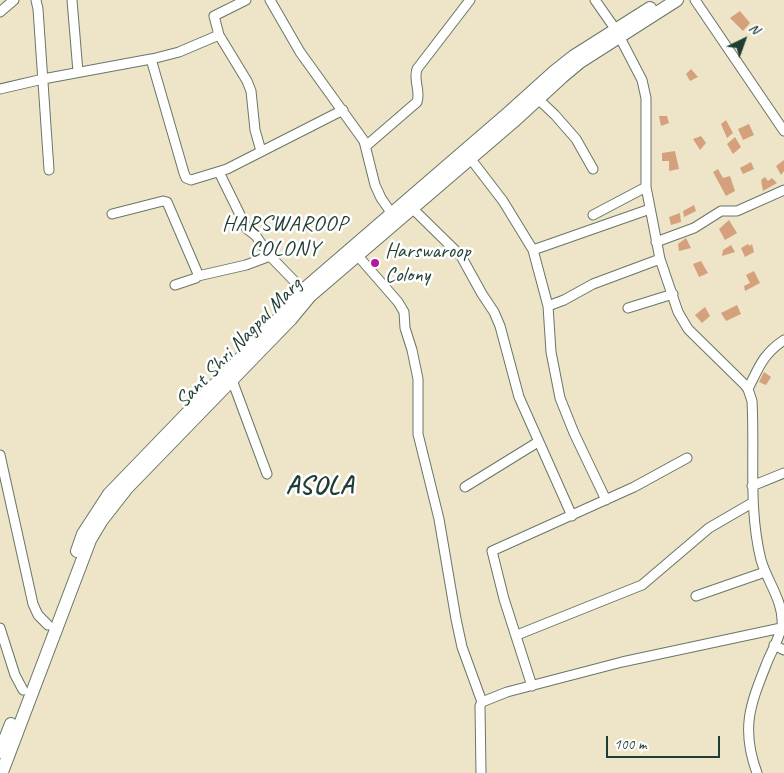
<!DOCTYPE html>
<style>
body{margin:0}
#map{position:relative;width:784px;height:773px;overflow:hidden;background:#eee4c7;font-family:Caveat,sans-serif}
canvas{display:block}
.north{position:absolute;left:719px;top:15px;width:50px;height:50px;-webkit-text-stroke:4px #fff;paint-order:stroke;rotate:42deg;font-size:14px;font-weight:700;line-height:20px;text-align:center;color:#1f3d34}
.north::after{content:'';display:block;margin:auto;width:18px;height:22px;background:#1f3d34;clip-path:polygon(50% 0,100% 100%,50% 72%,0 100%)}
.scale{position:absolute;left:606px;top:736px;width:114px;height:22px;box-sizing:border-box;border:2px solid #1f3d34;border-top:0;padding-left:6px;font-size:15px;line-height:18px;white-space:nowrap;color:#1f3d34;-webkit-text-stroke:4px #fff;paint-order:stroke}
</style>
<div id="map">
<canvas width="784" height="773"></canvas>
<div class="north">N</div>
<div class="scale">100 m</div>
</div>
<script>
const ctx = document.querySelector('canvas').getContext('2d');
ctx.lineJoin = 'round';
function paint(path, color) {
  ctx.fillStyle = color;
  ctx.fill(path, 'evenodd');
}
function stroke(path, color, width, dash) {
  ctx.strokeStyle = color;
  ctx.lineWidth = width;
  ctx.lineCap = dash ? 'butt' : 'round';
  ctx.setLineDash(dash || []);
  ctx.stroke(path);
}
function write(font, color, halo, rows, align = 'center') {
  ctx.font = font + ' Caveat,sans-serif';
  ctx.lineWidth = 5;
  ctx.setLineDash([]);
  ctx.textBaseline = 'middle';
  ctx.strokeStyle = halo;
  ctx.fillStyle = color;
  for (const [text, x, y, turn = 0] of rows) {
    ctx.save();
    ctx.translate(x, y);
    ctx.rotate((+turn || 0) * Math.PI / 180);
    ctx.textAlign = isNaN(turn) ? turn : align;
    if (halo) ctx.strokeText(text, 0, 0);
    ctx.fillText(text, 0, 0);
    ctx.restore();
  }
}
paint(new Path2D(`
 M740,11L750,23L743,31L730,18Z
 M691,69L698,77L690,81L686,74Z
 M659,116H667L669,123L661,126Z
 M726,120L733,133L727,138L721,124Z
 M749,124L754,135L743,140L738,129Z
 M701,136L706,143L700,150L693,139Z
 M735,137L741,147L733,154L727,144Z
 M675,151L679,169L669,171V161H662V153Z
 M784,160V171L781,175L776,166Z
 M751,162L754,169L743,174L740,168Z
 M718,169L723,178L730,176L735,191L726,196L713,172Z
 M765,177L768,181L772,178L777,183L763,191L761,180Z
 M694,205L696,211L684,217L683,211Z
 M680,213L681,222L671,225L669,217Z
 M729,220L737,233L725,240L719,229Z
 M686,238L691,248L679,251L678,244Z
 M748,244L750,246L752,244L754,252L745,257L741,248Z
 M731,245L735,252L722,256L723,250Z
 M701,261L708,273L699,277L693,264Z
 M754,271L760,283L745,291L744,286L750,283L746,275Z
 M737,305L741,314L726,321L721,313Z
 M705,307L710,316L702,323L695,315Z
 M764,372L771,377L766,385L759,382Z`), '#d5a17d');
const minor = new Path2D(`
 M36,0L38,9L49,170
 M72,0L78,72
 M270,0L300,52L364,141L375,185L381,198L392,214
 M595,0L616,30L642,80L646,98V187L660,259L678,312L688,329L744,384L748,389L752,401C755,455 748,508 761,560C767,581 784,602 782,625C780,636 773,649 768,660C751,703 740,727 757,773
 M695,0L784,131
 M0,12L14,0
 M219,35L247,81L251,91L255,130L261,151
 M152,59L179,52L219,35L214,16L246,0
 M0,89L43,79L151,59L184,173L186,178L191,180L227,169L343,110
 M537,98L555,115L576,139L593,169
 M366,146L417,102C421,91 413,81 417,69L470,0
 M470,158L503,201L533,250L548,306L551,352L560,398L574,433L606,500
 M219,172L247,229L256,236L269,255L303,290
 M412,208L461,256L482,294L494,312L500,326L519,397L572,516
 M112,214L163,201L167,202L198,274L196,278L175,285
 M593,215L646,187
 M656,242L694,228L721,211H737L784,190
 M533,250L650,209
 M358,256L398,302L404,312L405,328L412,350L418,379V434L439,519L456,619L462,647L482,702L480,706L481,773
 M198,276L246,265L270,256
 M548,306L564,300L593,284L660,259
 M628,308L673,294
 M232,380L267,474
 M748,389C759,367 763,354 784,340
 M0,455L33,604L38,615L48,625
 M752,486L784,473
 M465,487L538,442
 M696,596L765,572
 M0,628L15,675L23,690
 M517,635L642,585L709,528L752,503
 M774,645L784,650
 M532,686L504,599L492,551L634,487L687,458
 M482,702L507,692L622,662L781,628`);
const secondary = new Path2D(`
 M77,551L83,534L109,494L284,313L303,290L506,115L555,71L574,56L650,8
 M0,752L11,724
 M0,772H2L90,540L102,520L127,488L291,319L310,296L513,122L562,77L580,62L677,0`);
stroke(minor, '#677767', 11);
stroke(secondary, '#677767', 14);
stroke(minor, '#fff', 9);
stroke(secondary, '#fff', 12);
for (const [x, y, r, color] of [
 [375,263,5,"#b5179e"]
]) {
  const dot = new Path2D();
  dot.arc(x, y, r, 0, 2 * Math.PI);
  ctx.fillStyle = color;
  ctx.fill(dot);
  stroke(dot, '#fff', 2);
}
write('21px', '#1f3d34', '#fff', [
 ["Harswaroop",385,251],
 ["Colony",385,275]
], 'left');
write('21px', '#1f3d34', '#fff', [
 ["Sant Shri Nagpal Marg",239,343,-46]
]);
ctx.letterSpacing = '1px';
write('22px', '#1f3d34', '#fff', [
 ["HARSWAROOP",285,224],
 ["COLONY",285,249]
]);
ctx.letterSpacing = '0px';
ctx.letterSpacing = '1px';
write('bold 26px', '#1f3d34', '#fff', [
 ["ASOLA",320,486]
]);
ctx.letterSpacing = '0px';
</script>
